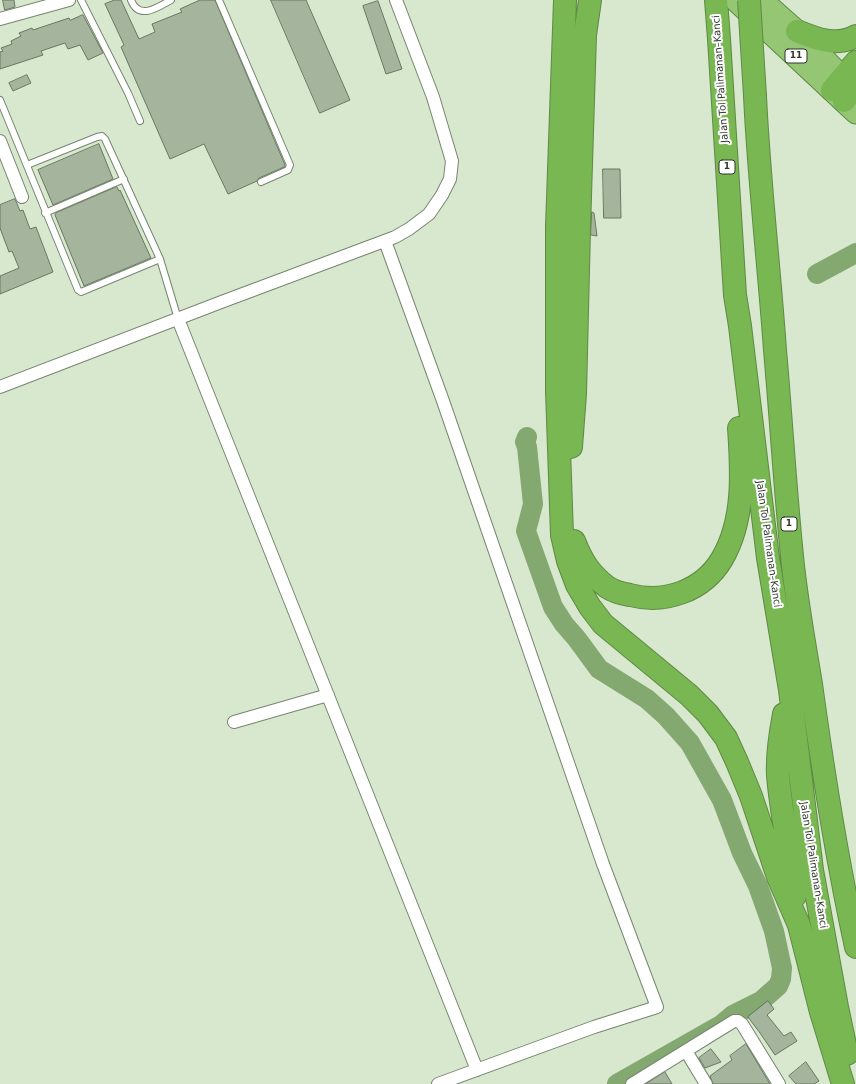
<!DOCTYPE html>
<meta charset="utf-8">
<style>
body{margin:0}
canvas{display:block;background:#d8e8cf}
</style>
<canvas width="856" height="1084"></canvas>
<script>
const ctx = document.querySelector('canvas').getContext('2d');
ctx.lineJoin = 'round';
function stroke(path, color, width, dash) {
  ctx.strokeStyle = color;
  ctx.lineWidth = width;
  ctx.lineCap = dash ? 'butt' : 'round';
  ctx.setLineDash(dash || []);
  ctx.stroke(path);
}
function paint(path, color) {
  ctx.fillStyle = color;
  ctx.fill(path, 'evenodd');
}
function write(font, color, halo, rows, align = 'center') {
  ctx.font = font + ' "DejaVu Sans",sans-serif';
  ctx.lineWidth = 4;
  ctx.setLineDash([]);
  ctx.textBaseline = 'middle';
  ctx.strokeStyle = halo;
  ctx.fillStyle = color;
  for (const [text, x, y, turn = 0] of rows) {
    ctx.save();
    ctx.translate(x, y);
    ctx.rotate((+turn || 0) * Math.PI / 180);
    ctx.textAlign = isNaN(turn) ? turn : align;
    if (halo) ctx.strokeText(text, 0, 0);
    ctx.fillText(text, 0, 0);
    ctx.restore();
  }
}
stroke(new Path2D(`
 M817,274L856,253
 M527,437L525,442L527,447L533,504L526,531L553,607L564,624L577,639L599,669L647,699L666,716L690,743L722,800L742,853L758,886L774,931L782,968L781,979L778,986L761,1001L733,1015L721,1025L617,1084`), '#84a970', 20);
const building = new Path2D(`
 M3,0H14L15,7L5,10Z
 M115,0H121L139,39L155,32L152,24L182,12L180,9L200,0H215L285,165L284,167L259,178L257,181L228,194L204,144L170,159L121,47L124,45L105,4Z
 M271,0H306L350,100L320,113Z
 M378,1L402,69L386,74L363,6Z
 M83,15L103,53L88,60L80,45L68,49L65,43L41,51L43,55L0,69V52L3,51L1,48L12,44L11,41L21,36L19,33L32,28L33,30L69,18L70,20Z
 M27,75L31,83L13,91L9,83Z
 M99,144L113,179L53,205L38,170Z
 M603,169H620L621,218H604Z
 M117,187L119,191L120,190L151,258L84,286L55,215L56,213Z
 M15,199L20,211L23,210L30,229L36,227L53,272L0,294V276L19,268L12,251L9,252L0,228V205Z
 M592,212L594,213L597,236L591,235Z
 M768,1001L774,1009L767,1015L784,1036L791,1032L797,1041L775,1055L760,1033L748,1017Z
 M746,1044L770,1084H713L710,1076L732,1060L730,1056Z
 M711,1049L721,1062L705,1068L699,1058Z
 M806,1062L819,1081L814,1084H796L789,1076Z
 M665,1072L672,1084H646Z`);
paint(building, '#a5b59d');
stroke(building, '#697761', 1);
const service = new Path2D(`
 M81,0L128,93L140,121
 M131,0C139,21 158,7 171,0
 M219,0L290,165L288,170L261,182
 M0,100L78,290L81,292L160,259
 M27,165L97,137L102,136L105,139L160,259L178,319
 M45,213L124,179`);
const minor = new Path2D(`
 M0,19L69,0
 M0,141L22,197
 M385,241L443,401L603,864L657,1007L594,1027L438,1084
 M178,319L477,1070
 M0,387L224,301L395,237L409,229L429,214L442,195L450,179L452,161L433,97L396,0
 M234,722L328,695
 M686,1051L706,1084
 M632,1084L734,1021H738L742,1024L779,1084`);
const trunk = new Path2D(`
 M735,0L856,113
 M762,0L797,31L855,90`);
const motorway = new Path2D(`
 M565,0L557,227V391L562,535L568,561L577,585L590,607L603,624L689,695L708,714L726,738L737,762L751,796L778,877L799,925L821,1012L843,1084
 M716,0L719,39L735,295L740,326L768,558L790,690L812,870L837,1007L847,1054
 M797,31C816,39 837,47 856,36
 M832,90L856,62
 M755,96C759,181 769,265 775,350C781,418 785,487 792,556C796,599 804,641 811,684C823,772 837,860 856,947
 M844,101L856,86
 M571,447L575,394L579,229L585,35L590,0
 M574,541C582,561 589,573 607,587C613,591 623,594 630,595C665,604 703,591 722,559C745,520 742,471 739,428
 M784,714C781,730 777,758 778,775C781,815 791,855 795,896`);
stroke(service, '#77866f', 8);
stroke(minor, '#77866f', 14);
stroke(trunk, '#5f8a45', 23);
stroke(motorway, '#5f8a45', 24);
stroke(service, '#fff', 6);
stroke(minor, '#fff', 12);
stroke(trunk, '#94c674', 21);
stroke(motorway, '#79b752', 22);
const motorwayBridge = new Path2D(`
 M749,0L755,96`);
stroke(motorwayBridge, '#5f8a45', 24, []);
stroke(motorwayBridge, '#79b752', 22);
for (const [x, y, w] of [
 [796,56,22],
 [727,167,16],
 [789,524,16]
]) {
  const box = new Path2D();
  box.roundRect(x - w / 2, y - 7, w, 14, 3);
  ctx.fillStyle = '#fff';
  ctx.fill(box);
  stroke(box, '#30372d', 1);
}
write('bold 9px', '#30372d', null, [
 ["11",796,56],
 ["1",727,167],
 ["1",789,524]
]);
write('10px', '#30372d', '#fff', [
 ["Jalan Tol Palimanan–Kanci",721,79,-94],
 ["Jalan Tol Palimanan–Kanci",768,544,82],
 ["Jalan Tol Palimanan–Kanci",813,865,81]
]);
</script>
